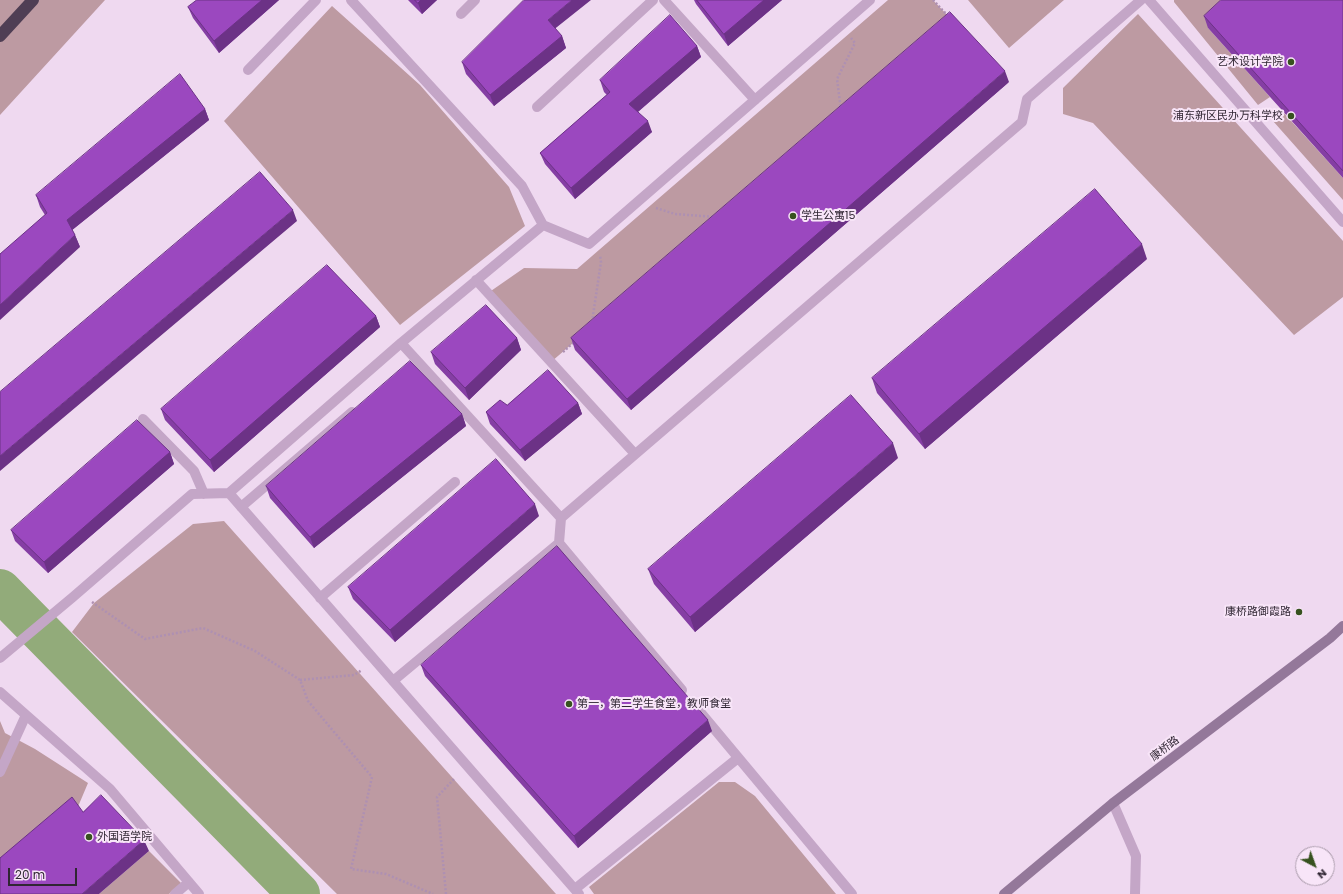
<!DOCTYPE html>
<meta charset="utf-8">
<style>
body{margin:0}
#map{position:relative;width:1343px;height:894px;overflow:hidden;background:#efd9f0;font-family:Poppins,sans-serif}
canvas{display:block}
.north{position:absolute;left:1295px;top:846px;width:40px;height:40px;box-sizing:border-box;background:#f8e5f8;border:1px solid #a899a9;border-radius:50%;rotate:139deg;font-size:11px;font-weight:700;line-height:16px;text-align:center;color:#302633}
.north::after{content:'';display:block;margin:auto;width:14px;height:18px;background:#37521f;clip-path:polygon(50% 0,100% 100%,50% 72%,0 100%)}
.scale{position:absolute;left:8px;top:868px;width:69px;height:18px;box-sizing:border-box;border:2px solid #302633;border-top:0;padding-left:5px;font-size:12px;line-height:14px;white-space:nowrap;color:#302633;-webkit-text-stroke:3px #f8e5f8;paint-order:stroke}
</style>
<div id="map">
<canvas width="1343" height="894"></canvas>
<div class="north">N</div>
<div class="scale">20 m</div>
</div>
<script>
const ctx = document.querySelector('canvas').getContext('2d');
ctx.lineJoin = 'round';
function paint(path, color) {
  ctx.fillStyle = color;
  ctx.fill(path, 'evenodd');
}
function stroke(path, color, width, dash) {
  ctx.strokeStyle = color;
  ctx.lineWidth = width;
  ctx.lineCap = dash ? 'butt' : 'round';
  ctx.setLineDash(dash || []);
  ctx.stroke(path);
}
function write(font, color, halo, rows, align = 'center') {
  ctx.font = font + ' Poppins,"Noto Sans SC",sans-serif';
  ctx.lineWidth = 4;
  ctx.setLineDash([]);
  ctx.textBaseline = 'middle';
  ctx.strokeStyle = halo;
  ctx.fillStyle = color;
  for (const [text, x, y, turn = 0] of rows) {
    ctx.save();
    ctx.translate(x, y);
    ctx.rotate((+turn || 0) * Math.PI / 180);
    ctx.textAlign = isNaN(turn) ? turn : align;
    if (halo) ctx.strokeText(text, 0, 0);
    ctx.fillText(text, 0, 0);
    ctx.restore();
  }
}
paint(new Path2D(`
 M0,0H105L0,115Z
 M888,0H933L950,18L551,362L488,293L524,268L577,269Z
 M968,0H1064L1009,48Z
 M1174,0H1238L1208,28L1270,97L1258,105L1174,2Z
 M332,6L420,85L509,187L525,226L400,325L224,121Z
 M1138,14L1343,241V297L1294,335L1093,123L1063,114V88Z
 M1283,112L1343,178V200L1273,121Z
 M224,521L556,894H337L72,632L94,603L193,524Z
 M0,721L5,733L35,749L88,783L77,809L0,873Z
 M719,782H735L755,796L836,894H594L589,887Z
 M149,851L181,883L169,894H99Z`), '#bd9aa2');
stroke(new Path2D(`
 M0,590L299,894`), '#92ab7a', 42);
stroke(new Path2D(`
 M933,0L949,17
 M841,110L837,79L855,43L851,38
 M656,208L675,214L716,217
 M592,322L601,262L600,255
 M563,352L574,342
 M92,602L145,639L203,628L255,651L300,680L308,701L372,777L351,869L386,874L433,894
 M300,680L354,675L362,670
 M446,894L437,797L455,778`), '#ae90b2', 2.5, [2, 2]);
stroke(new Path2D(`
 M351,0L522,186L543,225
 M664,0L755,100
 M1149,0L1343,222
 M461,14L475,0
 M248,70L316,0
 M537,107L653,0
 M476,280L635,454
 M401,343L561,518
 M143,419L194,471L204,494
 M229,493L579,894
 M241,507L352,412
 M559,543L682,690
 M320,598L455,482
 M0,658L73,597L192,494L229,493L401,343L543,225L589,244L870,0
 M393,681L559,543L561,518L1022,122L1027,99L1141,0
 M0,692L110,789L199,894
 M701,713L852,894
 M0,772L26,715
 M1113,803L1136,856L1135,894
 M575,889L738,758
 M175,894L189,882`), '#c4a6c7', 10);
stroke(new Path2D(`
 M1004,894L1113,803L1330,638L1343,626`), '#94789a', 10);
stroke(new Path2D(`
 M0,36L33,0`), '#4f3e54', 12);
paint(new Path2D(`
 M197,0H279L219,53L193,18L188,7Z
 M408,0H437L422,14Z
 M694,0H782L728,46L696,4Z
 M1343,0V178L1208,28L1204,16Z
 M555,29L562,36L566,48L494,106L466,74L462,62Z
 M697,46L701,57L638,112L652,132L575,199L545,164L540,153L607,95L604,92L600,80Z
 M1009,82L631,410L575,350L571,338Z
 M205,109L209,120L72,230L75,235L80,247L45,215L40,207L36,195Z
 M1147,259L925,449L877,393L872,378Z
 M376,316L380,327L214,472L165,420L161,409Z
 M517,338L521,350L469,400L435,364L431,352Z
 M578,403L582,414L525,461L490,424L486,412L507,405Z
 M462,414L466,426L314,548L270,498L266,486Z
 M170,452L174,464L48,573L15,541L11,530Z
 M898,458L695,632L654,584L648,569Z
 M539,516L395,642L353,599L348,587Z
 M421,665L712,731L578,848L425,676Z`), '#853ea4');
paint(new Path2D(`
 M262,0H279L219,53L214,41Z
 M421,0H437L422,14L418,3Z
 M572,0H591L552,31L548,20Z
 M764,0H782L728,46L724,34Z
 M562,36L566,48L494,106L490,95Z
 M697,46L701,57L633,116L629,104Z
 M1005,71L1009,82L631,410L627,399Z
 M205,109L209,120L71,231L67,220Z
 M648,121L652,132L575,199L571,188Z
 M293,210L297,221L0,471V456Z
 M75,235L80,247L0,320V305Z
 M1142,244L1147,259L925,449L919,434Z
 M376,316L380,327L214,472L210,460Z
 M517,338L521,350L469,400L465,388Z
 M578,403L582,414L525,461L520,450Z
 M462,414L466,426L314,548L310,537Z
 M893,443L898,458L695,632L690,617Z
 M170,452L174,464L48,573L44,562Z
 M535,504L539,516L395,642L390,630Z
 M708,720L712,731L578,848L574,836Z
 M144,840L149,851L99,894H82Z`), '#6c3286');
const building = new Path2D(`
 M197,0H262L214,41L188,7Z
 M415,0H421L418,3Z
 M524,0H572L548,20L562,36L490,95L462,62Z
 M697,0H764L724,34Z
 M1221,0H1343V171L1204,16Z
 M950,12L1005,71L627,399L571,338Z
 M670,15L697,46L629,104L648,121L571,188L540,153L610,92L600,80Z
 M180,74L205,109L67,220L75,235L0,305V254L47,213L36,195Z
 M260,172L293,210L0,456V392Z
 M1095,189L1142,244L919,434L872,378Z
 M327,265L376,316L210,460L161,409Z
 M486,305L517,338L465,388L431,352Z
 M410,361L462,414L310,537L266,486Z
 M548,370L578,403L520,450L486,412L500,400L507,405Z
 M851,395L893,443L690,617L648,569Z
 M137,420L170,452L44,562L11,530Z
 M496,459L535,504L390,630L348,587Z
 M557,546L708,720L574,836L421,665Z
 M101,795L144,840L82,894H0V858L72,797L83,812Z`);
paint(building, '#9b48bf');
stroke(building, '#6c3286', 1);
for (const [x, y, r, color] of [
 [1291,62,4,"#37521f"],
 [1291,116,4,"#37521f"],
 [793,216,4,"#37521f"],
 [1299,612,4,"#37521f"],
 [569,704,4,"#37521f"],
 [89,837,4,"#37521f"]
]) {
  const dot = new Path2D();
  dot.arc(x, y, r, 0, 2 * Math.PI);
  ctx.fillStyle = color;
  ctx.fill(dot);
  stroke(dot, '#f8e5f8', 1.5);
}
write('11px', '#302633', '#f8e5f8', [
 ["艺术设计学院",1283,62],
 ["浦东新区民办万科学校",1283,116],
 ["学生公寓15",801,216,"left"],
 ["康桥路御霞路",1291,612],
 ["第一，第二学生食堂，教师食堂",577,704,"left"],
 ["外国语学院",97,837,"left"]
], 'right');
write('11px', '#302633', '#f8e5f8', [
 ["康桥路",1165,749,-37]
]);
</script>
